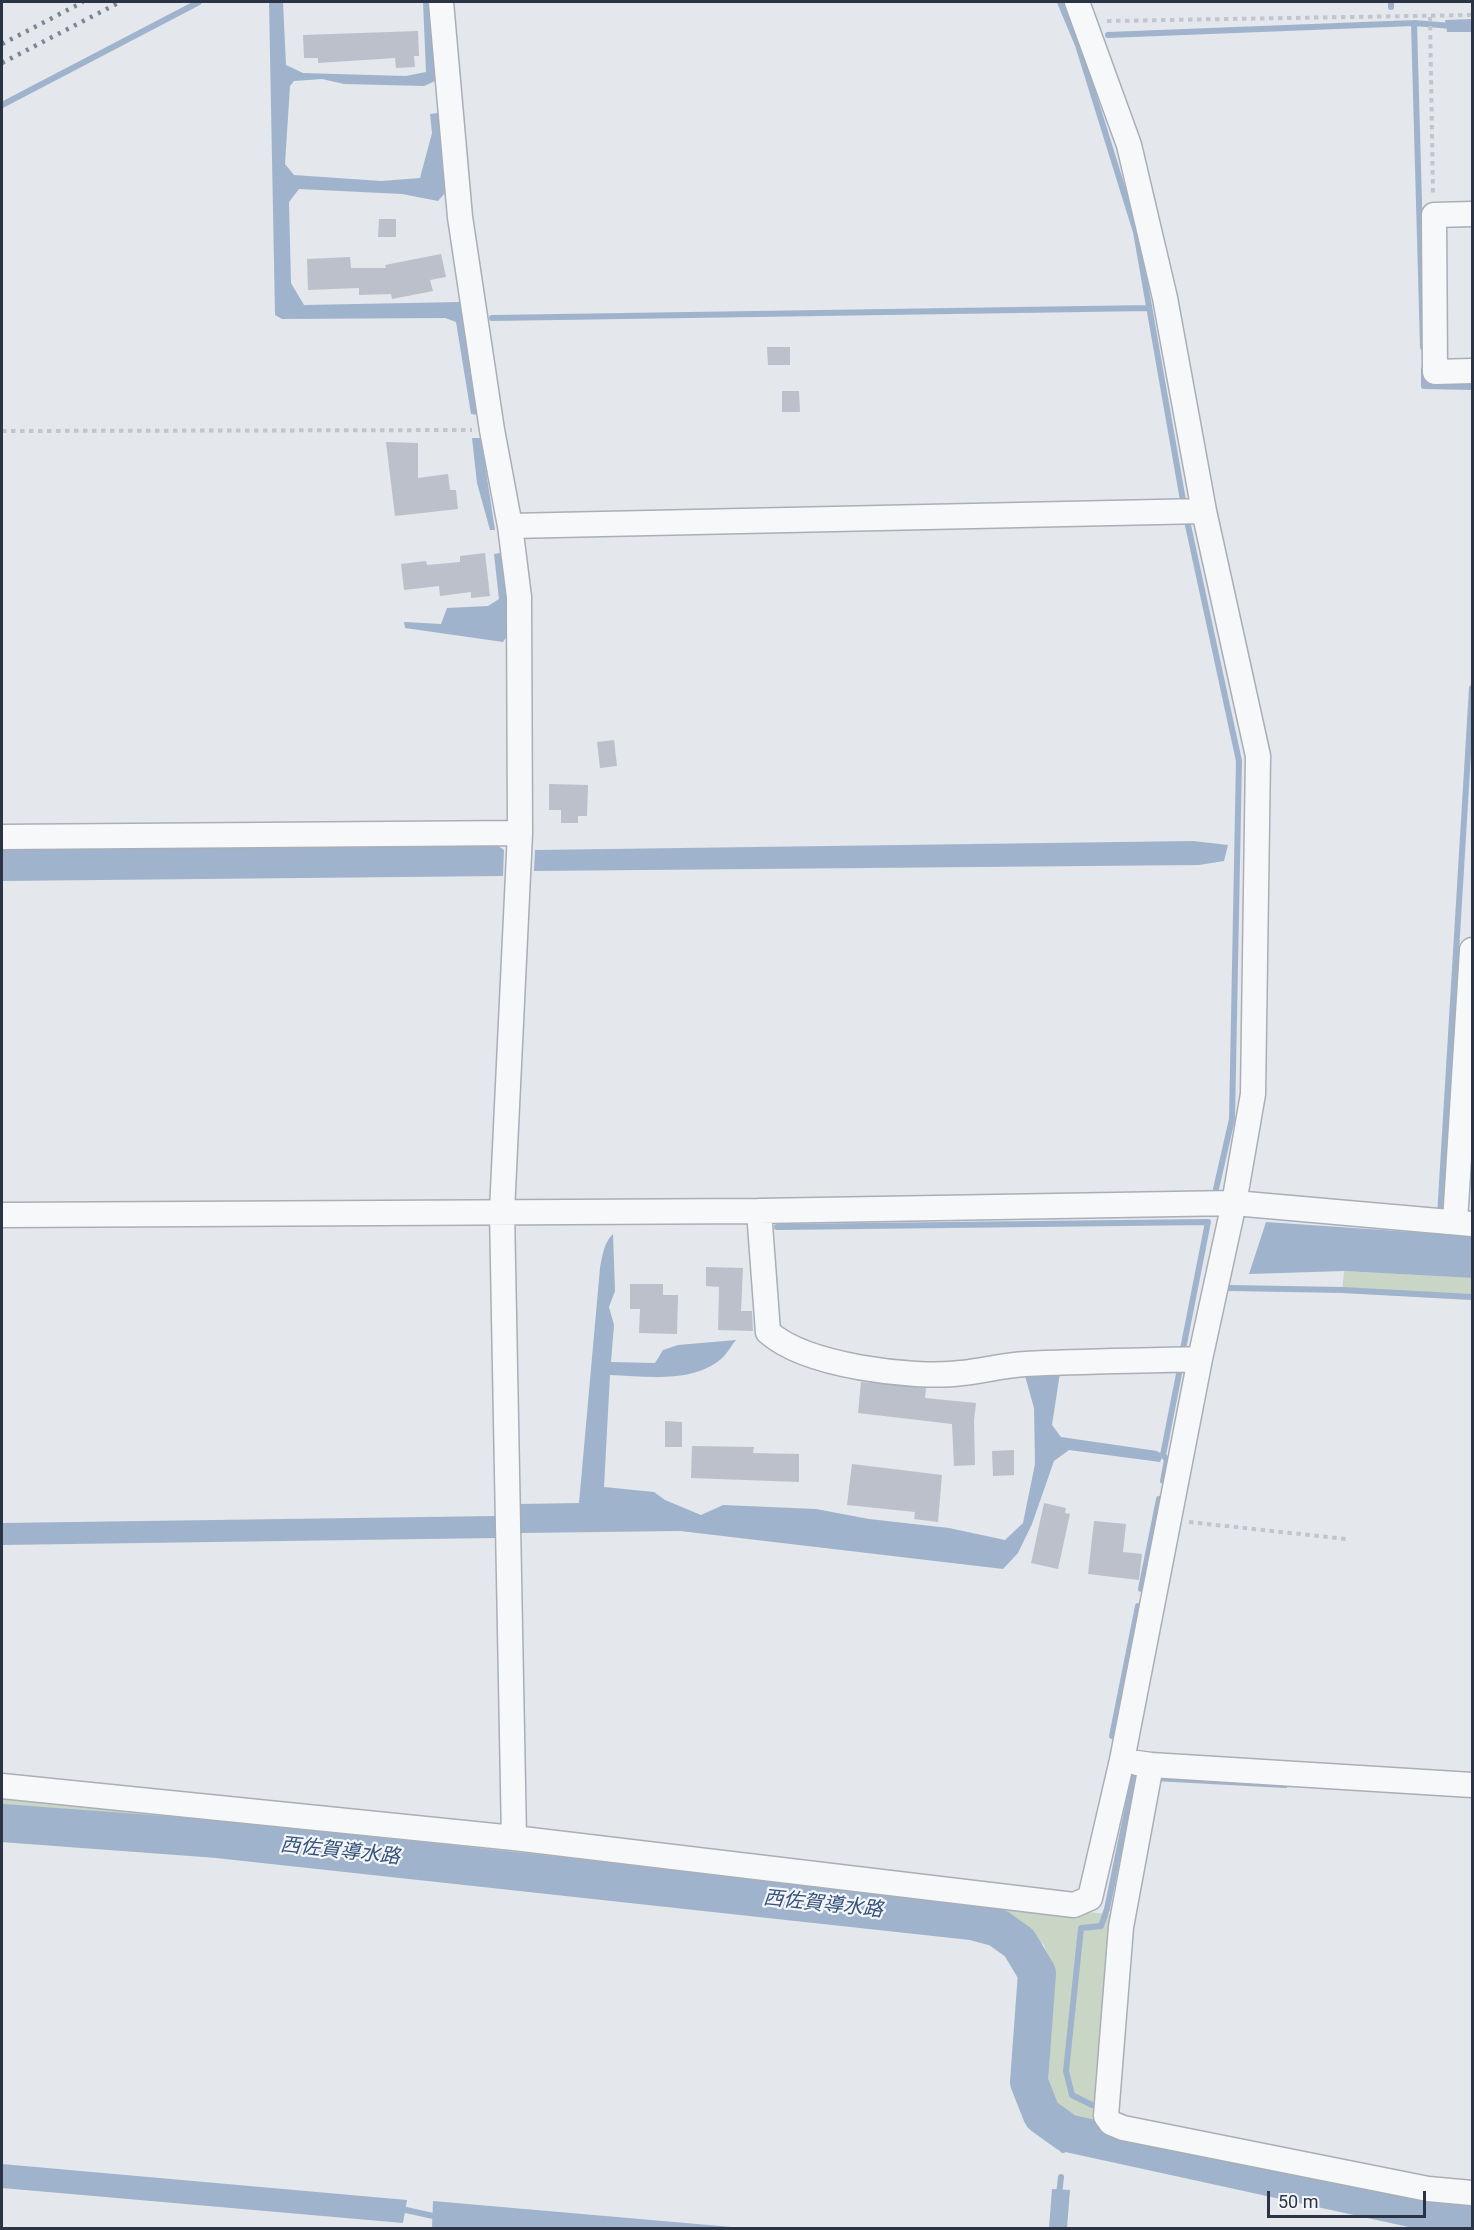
<!DOCTYPE html>
<meta charset="utf-8">
<style>
body{margin:0}
#map{position:relative;width:1474px;height:2230px;overflow:hidden;background:#e4e7ec;font-family:Roboto,sans-serif}
canvas{display:block}
.frame{position:absolute;inset:0;border:3px solid #2b3445;pointer-events:none}
.scale{position:absolute;left:1267px;top:2191px;width:159px;height:27px;box-sizing:border-box;border:3px solid #2b3445;border-top:0;padding-left:8px;font-size:18px;line-height:21px;white-space:nowrap;color:#2b3445;-webkit-text-stroke:4px #f4f6f9;paint-order:stroke}
</style>
<div id="map">
<canvas width="1474" height="2230"></canvas>
<div class="frame"></div>
<div class="scale">50 m</div>
</div>
<script>
const ctx = document.querySelector('canvas').getContext('2d');
ctx.lineJoin = 'round';
function paint(path, color) {
  ctx.fillStyle = color;
  ctx.fill(path, 'evenodd');
}
function stroke(path, color, width, dash) {
  ctx.strokeStyle = color;
  ctx.lineWidth = width;
  ctx.lineCap = dash ? 'butt' : 'round';
  ctx.setLineDash(dash || []);
  ctx.stroke(path);
}
function write(font, color, halo, rows, align = 'center') {
  ctx.font = font + ' Roboto,"Noto Sans JP",sans-serif';
  ctx.lineWidth = 4.5;
  ctx.setLineDash([]);
  ctx.textBaseline = 'middle';
  ctx.strokeStyle = halo;
  ctx.fillStyle = color;
  for (const [text, x, y, turn = 0] of rows) {
    ctx.save();
    ctx.translate(x, y);
    ctx.rotate((+turn || 0) * Math.PI / 180);
    ctx.textAlign = isNaN(turn) ? turn : align;
    if (halo) ctx.strokeText(text, 0, 0);
    ctx.fillText(text, 0, 0);
    ctx.restore();
  }
}
paint(new Path2D(`
 M1344,1271L1472,1278V1300L1342,1293Z
 M2,1793L1115,1915L1096,2128L1064,2119L1048,2085L1055,1977L1044,1945L1008,1915L114,1816L2,1808Z`), '#c9d6c5');
paint(new Path2D(`
 M269,2H283L286,65L303,73L406,76L426,72L423,2H430L435,81L424,86L344,84L322,79L294,81L290,86L285,164L294,175L381,181L420,178L432,133L430,114L438,113L445,193L438,201L402,194L299,189L289,202L291,283L304,305L460,302L478,415L471,414L456,322L445,318L282,319L275,315Z
 M1472,19V32H1447L1445,20Z
 M472,438H481L495,530H490L477,483Z
 M500,553L507,593L509,633L503,642L405,628L404,622L441,624L447,608L488,606L499,599L494,554Z
 M1193,841L1228,845L1224,861L1199,865L534,871L535,850Z
 M494,843L504,850L503,876L2,881V846Z
 M1266,1222L1472,1236V1278L1344,1271L1249,1274Z
 M613,1234L615,1291L609,1307L614,1325L611,1362L655,1363L663,1350L678,1345L736,1340C731,1346 727,1354 721,1359C691,1384 645,1376 610,1375L604,1487L654,1492L665,1500L701,1515L723,1505L816,1509L869,1519L949,1528L1005,1540L1023,1523L1035,1464L1034,1408L1025,1376L1060,1373L1052,1425L1061,1437L1157,1451L1163,1455L1160,1462L1069,1450L1054,1461L1032,1524L1018,1553L1003,1569L680,1531L520,1533L519,1504L579,1503L600,1268C602,1257 604,1242 613,1234Z
 M496,1516V1538L2,1545V1523Z
 M2,2164L407,2200L403,2223L2,2188Z
 M1052,2189L1070,2190L1067,2228H1049Z
 M433,2201L743,2228H432Z`), '#9fb4cc');
stroke(new Path2D(`
 M1060,2L1078,45L1136,232L1184,506
 M1391,7V2
 M1414,23L1452,26
 M1108,35L1414,23L1423,347
 M2,105L199,2
 M492,318L1149,308
 M1424,369V386L1472,387
 M1186,516L1239,761L1232,1119L1216,1189
 M1440,1216L1472,688
 M777,1227L1208,1222L1183,1349
 M1230,1288L1343,1290L1472,1297
 M1163,1481L1167,1460L1163,1455L1180,1369
 M1141,1589L1159,1499
 M1112,1736L1138,1606
 M1154,1778L1285,1785
 M1092,2105L1072,2095L1066,2071L1081,1928L1101,1926L1107,1909L1134,1777H1144
 M1063,2150L1067,2133
 M1059,2195L1061,2177
 M406,2210L433,2216`), '#9fb4cc', 6);
stroke(new Path2D(`
 M2,1823L218,1839L972,1921L998,1928L1019,1943L1037,1973L1029,2082L1042,2115L1067,2133L1429,2212L1472,2215`), '#9fb4cc', 38);
paint(new Path2D(`
 M418,31L419,56H414L415,67L396,68L395,58L318,63V58H304L303,35Z
 M379,219H396V237H378Z
 M441,254L446,277L430,280L433,291L392,299L391,294L359,295V288L308,290L307,259L350,257L351,268H386L385,265Z
 M767,347H790V365H768Z
 M782,391H799L800,412H782Z
 M386,442L418,443V478L448,474L450,490H456L458,509L395,516Z
 M485,553L490,596L471,598V592L440,596L439,586L404,590L401,564L426,561L427,565L460,562V556Z
 M614,740L617,766L600,768L597,742Z
 M549,784L588,785L587,816H578V823H561V810H549Z
 M706,1267L743,1268L741,1311H752L753,1331L718,1330L719,1287L706,1286Z
 M630,1284H663V1295H678L677,1334L639,1333L640,1309H630Z
 M861,1382L926,1388L925,1398L976,1403L974,1421L975,1465L954,1466L952,1424L858,1413Z
 M665,1421L682,1422V1447H665Z
 M692,1446L754,1447L753,1453L799,1454V1482L691,1478Z
 M1014,1450V1475L993,1476L992,1451Z
 M852,1464L942,1475L938,1522L914,1519L915,1512L847,1505Z
 M1044,1503L1066,1508L1065,1513L1070,1514L1058,1569L1031,1563Z
 M1094,1521L1126,1524L1123,1552L1142,1554L1139,1580L1088,1574Z`), '#bbc0ca');
const minor = new Path2D(`
 M441,2L460,217L492,430L510,526L519,597L520,833L502,1211L514,1838
 M1472,214L1434,215L1435,372L1472,371
 M510,526L1204,511
 M2,837L520,833
 M759,1211L768,1332C806,1366 912,1379 962,1373C983,1371 1004,1365 1026,1364C1084,1361 1142,1361 1200,1359
 M2,1215L759,1211L1234,1203L1472,1224
 M1455,1222L1472,950
 M1137,1763L1151,1765L1472,1785
 M1151,1765L1121,1927L1106,2116L1111,2123L1123,2128L1428,2189L1472,2193
 M2,1786L514,1838L1074,1905L1090,1898L1122,1760L1200,1359L1234,1203L1253,1094L1258,756L1204,511L1165,298L1129,145L1077,2`);
stroke(minor, '#a9aeb7', 27);
stroke(new Path2D(`
 M1430,17L1433,193
 M1107,21L1472,15
 M2,431L472,430
 M1189,1522L1346,1539`), '#c2c5cb', 4, [4.5, 4.5]);
stroke(minor, '#f7f8fa', 24);
stroke(new Path2D(`
 M2,44L83,2
 M2,63L120,2`), '#7d8696', 4.5, [3, 6]);
write('italic 20px', '#34527a', '#f4f6f9', [
 ["西佐賀導水路",340,1852,6],
 ["西佐賀導水路",823,1905,6]
]);
</script>
